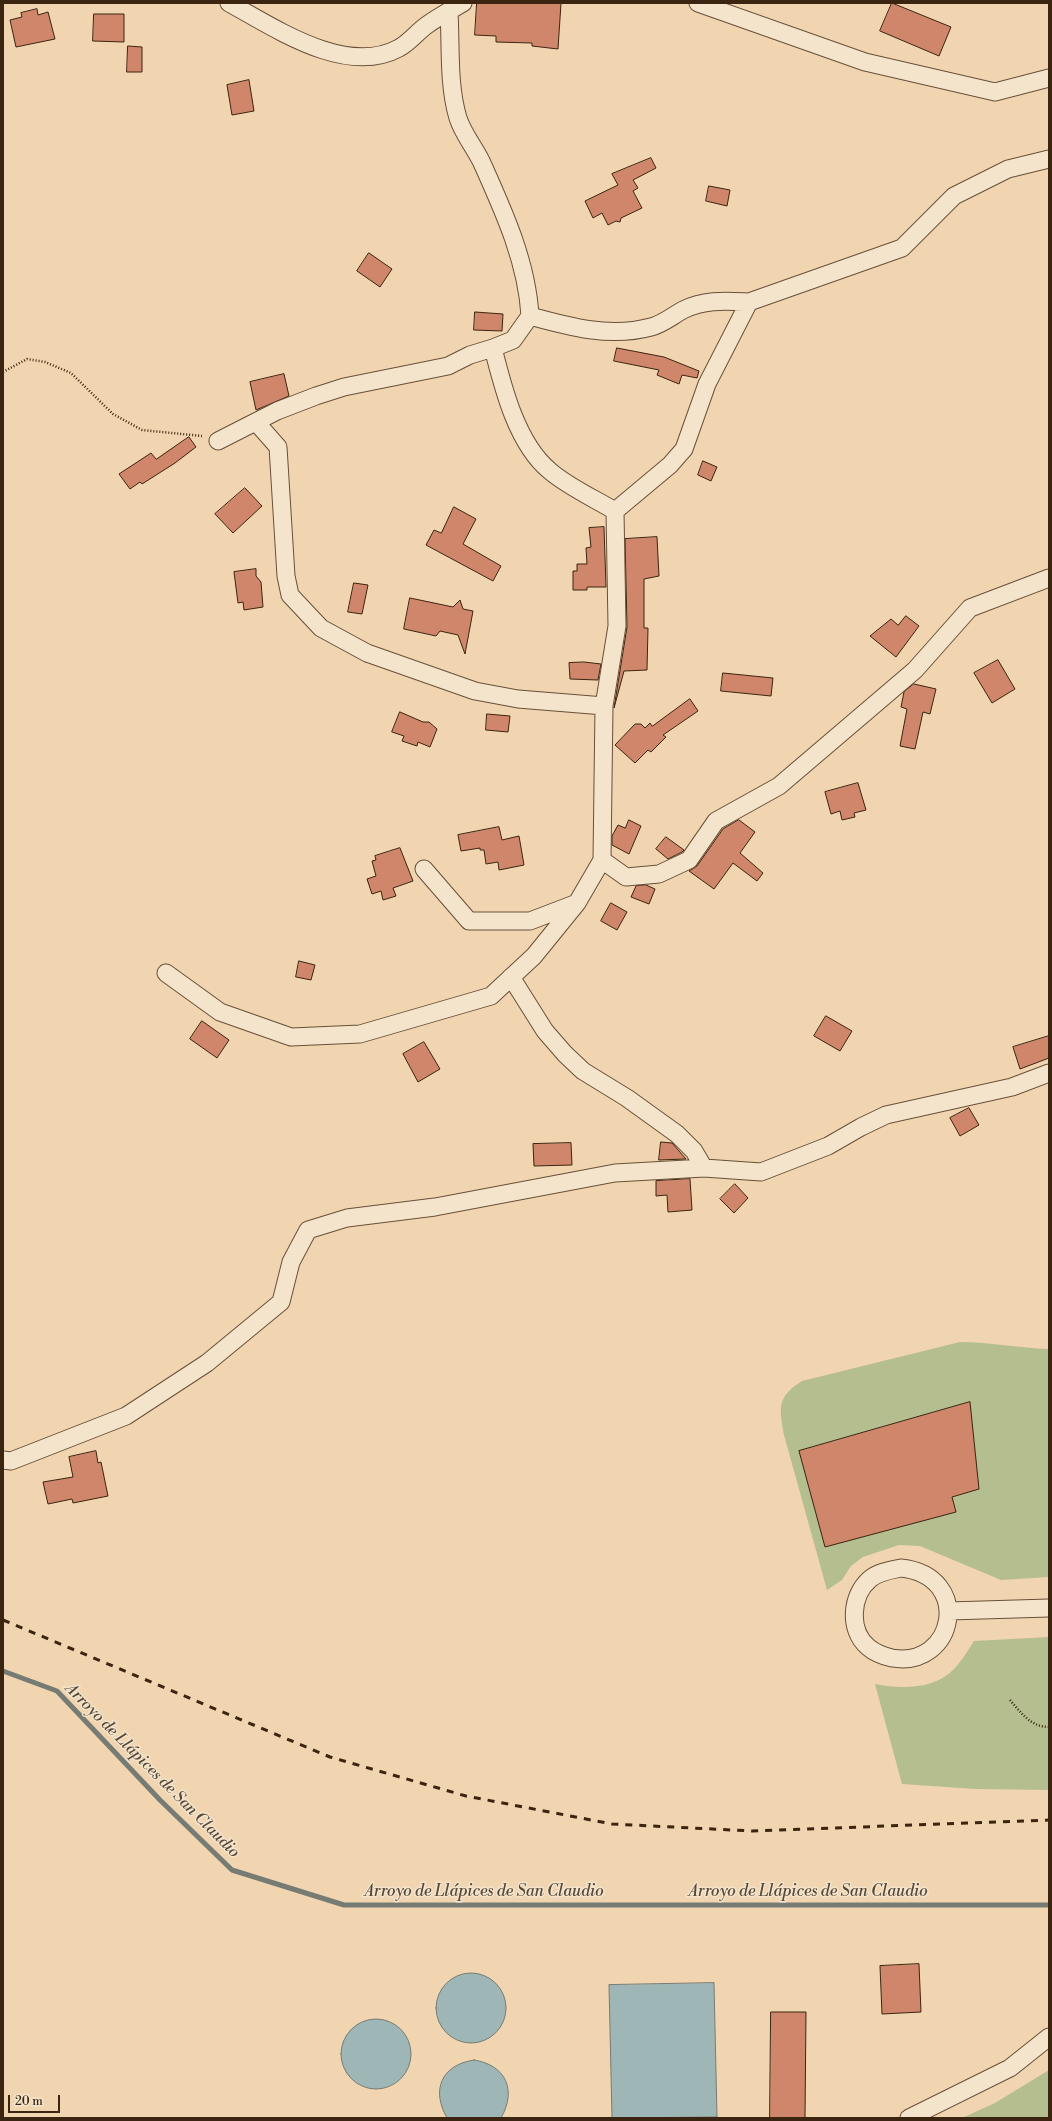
<!DOCTYPE html>
<meta charset="utf-8">
<style>
body{margin:0}
#map{position:relative;width:1052px;height:2121px;overflow:hidden;background:#f0d5b0;font-family:"Libre Bodoni",serif}
canvas{display:block}
.frame{position:absolute;inset:0;border:4px solid #3b2410;pointer-events:none}
.scale{position:absolute;left:8px;top:2095px;width:52px;height:18px;box-sizing:border-box;border:2px solid #3b2410;border-top:0;padding-left:5px;font-size:12px;line-height:14px;white-space:nowrap;color:#3b2410;-webkit-text-stroke:3px #f5e4cc;paint-order:stroke}
</style>
<div id="map">
<canvas width="1052" height="2121"></canvas>
<div class="frame"></div>
<div class="scale">20 m</div>
</div>
<script>
const ctx = document.querySelector('canvas').getContext('2d');
ctx.lineJoin = 'round';
function paint(path, color) {
  ctx.fillStyle = color;
  ctx.fill(path, 'evenodd');
}
function stroke(path, color, width, dash) {
  ctx.strokeStyle = color;
  ctx.lineWidth = width;
  ctx.lineCap = dash ? 'butt' : 'round';
  ctx.setLineDash(dash || []);
  ctx.stroke(path);
}
function write(font, color, halo, rows, align = 'center') {
  ctx.font = font + ' "Libre Bodoni",serif';
  ctx.lineWidth = 3;
  ctx.setLineDash([]);
  ctx.textBaseline = 'middle';
  ctx.strokeStyle = halo;
  ctx.fillStyle = color;
  for (const [text, x, y, turn = 0] of rows) {
    ctx.save();
    ctx.translate(x, y);
    ctx.rotate((+turn || 0) * Math.PI / 180);
    ctx.textAlign = isNaN(turn) ? turn : align;
    if (halo) ctx.strokeText(text, 0, 0);
    ctx.fillText(text, 0, 0);
    ctx.restore();
  }
}
paint(new Path2D(`
 M960,1342C989,1342 1019,1348 1049,1349V1577L1001,1580L920,1546L899,1545L863,1557L851,1566L842,1580L827,1590L784,1435C779,1407 777,1397 802,1381Z
 M1049,1637V1790L976,1789L902,1784L875,1684C901,1689 934,1690 954,1669C962,1661 968,1650 974,1641Z
 M1049,2070V2118H962L995,2103Z`), '#b4be8f');
const water = new Path2D(`
 M436 2008a35 35 0 1 1 70 0a35 35 0 1 1-70 0Z
 M714,1983L717,2117L612,2118L609,1985Z
 M341 2054a35 35 0 1 1 70 0a35 35 0 1 1-70 0Z
 M474,2060C506,2065 517,2090 501,2118H447C431,2090 441,2065 474,2060Z`);
paint(water, '#9eb6b6');
stroke(water, '#767c74', 1);
stroke(new Path2D(`
 M3,1671L57,1691L160,1800L232,1870L344,1905H1049`), '#767c74', 5);
const building = new Path2D(`
 M477,3H561L558,49L532,46V43L496,42V36L475,35Z
 M892,3L951,27L939,56L880,31Z
 M37,9L38,15L48,12L55,39L16,47L10,20L22,17L21,13Z
 M94,14H124V42L93,41Z
 M128,46L142,47V72H127Z
 M249,80L254,111L232,115L227,85Z
 M651,158L656,168L633,180L638,188L633,191L642,208L621,218L620,222L616,221L608,225L602,213L593,218L585,201L618,185L612,174Z
 M709,186L730,190L727,206L706,201Z
 M369,253L392,269L380,287L357,271Z
 M475,312L503,314L502,331L474,330Z
 M617,348L664,357L699,371L697,378L682,375L679,384L657,375L659,370L614,361Z
 M284,374L289,396L256,410L250,382Z
 M189,437L196,447L175,463L142,484L140,482L130,489L119,474L151,453L156,459Z
 M703,461L717,467L711,481L698,475Z
 M245,488L262,506L233,533L215,514Z
 M454,507L476,519L463,544L501,566L493,581L426,545L434,530L441,533Z
 M604,527L606,587H587V590H573V571H577V564H587L586,548L591,547L589,528Z
 M657,537L659,576L644,579V628H648L647,670L624,671L614,708L627,627L625,539Z
 M256,569V576L261,582L263,607L244,610L243,602L238,603L234,572Z
 M354,583L368,585L362,614L348,612Z
 M410,598L453,607L460,600L463,609L473,611L465,654L458,635L440,631L436,636L404,629Z
 M906,616L919,626L896,657L870,636L891,619L898,625Z
 M998,660L1015,689L992,703L974,673Z
 M584,662L601,664L598,680L570,679L569,663Z
 M723,673L773,678L771,696L721,691Z
 M914,684L936,689L930,714L923,712L915,749L900,746L907,709L901,707L904,692Z
 M690,699L698,711L663,735L666,737L651,752L648,750L635,763L615,745L635,724H641L645,728L650,723L652,726Z
 M400,712L423,722H429L437,729L430,747L418,742L417,746L402,741L404,736L392,732Z
 M487,714L510,716L508,732L486,730Z
 M858,783L866,810L854,813L855,817L842,820L840,811L831,814L825,792Z
 M629,820L641,826L629,854L612,845V836L618,825L625,828Z
 M739,820L755,832L740,853L763,873L757,881L733,863L714,889L689,871L697,866L723,829Z
 M499,827L502,840L519,836L524,865L499,870L498,862L486,864L484,850H480V848L461,851L458,835Z
 M666,837L684,850L682,852L668,859L656,849Z
 M400,848L413,881L393,888L396,896L383,900L381,891L372,894L367,879L376,876L372,861L376,860L375,856Z
 M646,885L655,889L649,904L631,897L636,886Z
 M611,903L627,912L617,930L601,921Z
 M299,961L315,965L311,980L296,977Z
 M826,1016L852,1031L840,1051L814,1036Z
 M202,1021L229,1040L217,1058L190,1039Z
 M1049,1036V1058L1020,1069L1013,1047Z
 M424,1042L440,1069L418,1082L403,1054Z
 M969,1108L979,1125L960,1136L950,1118Z
 M661,1142L672,1143L686,1159L659,1160Z
 M571,1143L572,1165L534,1166L533,1144Z
 M690,1179L692,1210L668,1212L667,1195L656,1196V1181Z
 M735,1184L748,1198L734,1213L720,1199Z
 M970,1402L979,1489L952,1497L956,1512L825,1547L799,1451Z
 M96,1451L98,1463L101,1462L108,1496L73,1503L72,1499L48,1504L43,1482L73,1477L69,1457Z
 M919,1964L921,2012L882,2014L880,1966Z
 M771,2012H806L805,2118H770Z`);
paint(building, '#d0866a');
stroke(building, '#3b2410', 1);
const street = new Path2D(`
 M229,3C275,28 346,77 399,48C409,43 417,32 427,25C438,17 451,10 463,3
 M698,3L865,62L995,92L1049,78
 M449,12C451,46 448,85 458,118C463,134 475,148 482,163C504,212 527,262 530,316
 M1049,159L1008,169L954,196L902,248L749,302L707,384L684,449L670,465L615,511L617,626L604,706L602,860L626,877L659,874L689,860L716,821L779,786L915,670L970,608L1049,578
 M493,348C503,388 517,444 550,471C567,486 595,499 615,511
 M256,422L278,447L286,576L290,595L321,628L367,653L475,691L518,699L604,706
 M218,441L277,411L316,396L344,387L448,366L470,355L493,348L513,340L530,316C570,327 610,338 651,327C663,324 672,316 683,310C704,299 727,301 749,302
 M424,869L469,921H530L577,903L602,860
 M166,973L220,1012L291,1037L360,1034L491,996L534,956L577,903
 M511,977L545,1031L565,1054L583,1071L627,1098L677,1134L694,1151L704,1168
 M3,1460L11,1461L126,1416L207,1363L281,1302L291,1262L308,1230L347,1218L435,1207L615,1173L704,1168L761,1172L828,1146L861,1127L886,1115L1012,1087L1049,1073
 M901,1568C974,1576 955,1669 892,1658C883,1656 875,1653 868,1647C848,1630 851,1595 870,1579C878,1572 891,1570 901,1568Z
 M949,1611L1049,1608
 M909,2118L1010,2068L1049,2037`);
stroke(street, '#685038', 19);
stroke(new Path2D(`
 M3,372L27,359L45,362L71,373L113,414L142,430L202,436
 M1010,1700C1021,1713 1031,1727 1049,1727`), '#3b2410', 2.5, [1, 2]);
stroke(street, '#f5e4cc', 17);
stroke(new Path2D(`
 M3,1620L330,1757L466,1796L612,1824L752,1831L1049,1820`), '#3b2410', 3, [7, 7]);
write('italic 16px', '#54483a', '#f5e4cc', [
 ["Arroyo de Llápices de San Claudio",152,1771,45],
 ["Arroyo de Llápices de San Claudio",484,1892],
 ["Arroyo de Llápices de San Claudio",808,1892]
]);
</script>
